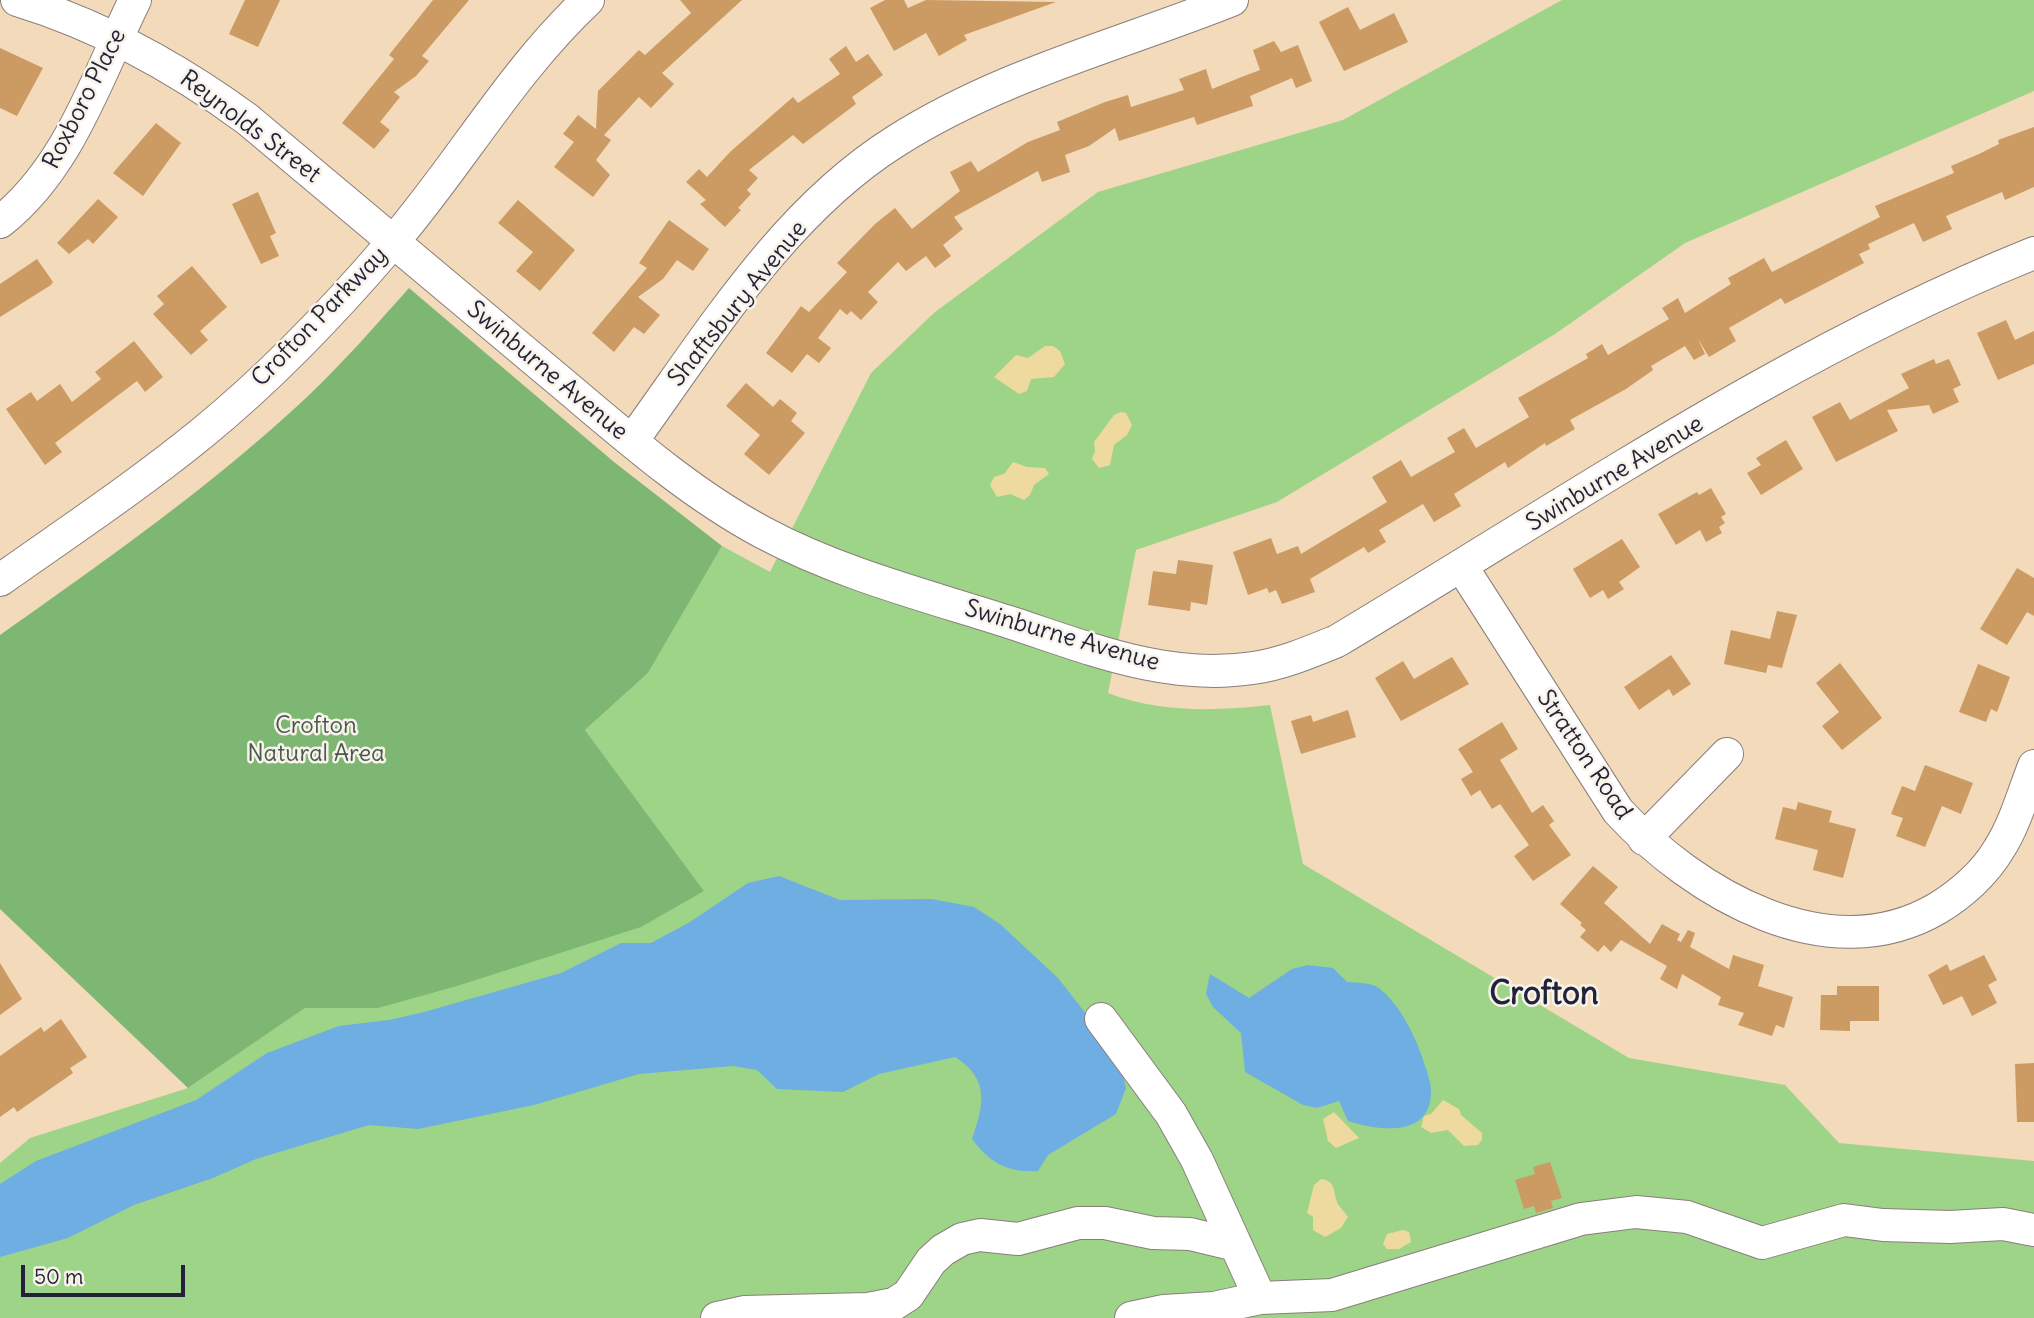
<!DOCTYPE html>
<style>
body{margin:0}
#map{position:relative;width:2034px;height:1318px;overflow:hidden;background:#f2daba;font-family:Delius,sans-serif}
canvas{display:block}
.scale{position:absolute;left:21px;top:1265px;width:164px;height:32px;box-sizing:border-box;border:4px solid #22223b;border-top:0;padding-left:9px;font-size:21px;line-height:24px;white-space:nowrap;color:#22223b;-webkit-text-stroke:5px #f7f3e8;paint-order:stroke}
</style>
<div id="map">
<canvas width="2034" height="1318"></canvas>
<div class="scale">50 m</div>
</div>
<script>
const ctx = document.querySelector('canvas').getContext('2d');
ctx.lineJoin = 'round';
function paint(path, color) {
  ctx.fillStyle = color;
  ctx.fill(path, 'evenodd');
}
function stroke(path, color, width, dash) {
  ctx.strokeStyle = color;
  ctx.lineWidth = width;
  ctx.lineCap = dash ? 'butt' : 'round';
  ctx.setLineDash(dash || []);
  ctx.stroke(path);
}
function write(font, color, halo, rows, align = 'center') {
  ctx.font = font + ' Delius,sans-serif';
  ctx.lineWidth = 5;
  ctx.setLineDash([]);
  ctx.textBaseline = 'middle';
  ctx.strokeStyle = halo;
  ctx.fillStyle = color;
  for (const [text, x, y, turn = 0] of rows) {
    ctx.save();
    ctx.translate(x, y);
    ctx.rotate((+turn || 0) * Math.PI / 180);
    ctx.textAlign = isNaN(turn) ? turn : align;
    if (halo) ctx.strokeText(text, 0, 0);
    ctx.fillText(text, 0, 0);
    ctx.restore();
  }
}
paint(new Path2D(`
 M1562,0H2034V91L1685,243L1555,334L1277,502L1136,550L1108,693C1159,713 1216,711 1270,705L1303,864L1629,1058L1785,1085L1839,1143L2034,1161V1318H0V1163L30,1138L188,1088L305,1008H378L703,890L585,730L648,673L722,546L770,572L871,373L935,312L1098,192L1343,120Z`), '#9dd487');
paint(new Path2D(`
 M409,288L614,462L722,546L648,673L585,730L704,891L641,927L457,986L378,1008H305L188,1088L0,909V635C106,560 212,486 307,397C343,363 376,325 409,288Z`), '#7eb674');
paint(new Path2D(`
 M1045,346H1053L1060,351L1065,364L1054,377L1031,379L1027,391L1019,394L994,377L1016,355L1028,358Z
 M1121,412L1126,413L1132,425L1127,435L1114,445L1110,465L1099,468L1092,459L1095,451L1094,442L1114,415Z
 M1013,462L1027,467L1045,468L1049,474L1034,485L1030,495L1024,500L1010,494L997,497L990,485L994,477L1004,474Z
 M1443,1100L1459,1109L1461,1115L1482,1133V1140L1478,1145L1464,1146L1448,1130L1431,1133L1421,1127L1424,1116L1431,1114Z
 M1334,1112L1359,1138L1336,1148L1328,1141L1323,1119Z
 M1321,1179C1336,1181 1333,1190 1337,1202C1339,1207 1345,1212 1348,1217L1341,1228L1325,1237L1313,1230V1217L1307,1213L1314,1185Z
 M1403,1230L1409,1232L1411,1242L1399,1249H1387L1383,1244L1387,1234Z`), '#eeda9e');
paint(new Path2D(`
 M779,876L840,900L932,899L974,907L1000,924L1058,978L1118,1055L1126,1088L1116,1114L1048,1155L1038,1171C1008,1173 990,1163 972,1139C984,1105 990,1079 955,1057L879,1074L843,1092L777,1089L757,1070L733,1066L639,1074L534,1105L418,1129L369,1125L256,1159L213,1178L134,1205L68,1238L0,1257V1184L36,1161L196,1100L267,1053L339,1026L389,1020L424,1012L561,973L621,943H651L690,922L748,883Z
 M1308,965L1333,968L1347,982C1358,983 1369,982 1379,988C1399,1004 1414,1033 1422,1057C1425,1067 1432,1082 1431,1094C1429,1139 1376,1130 1348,1121L1339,1101L1317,1108L1303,1105L1245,1072L1241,1033L1213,1007L1206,994L1210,974L1249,998L1292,969Z`), '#6eaee2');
paint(new Path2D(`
 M245,0H280L258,47L229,34Z
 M433,0H469L422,56L429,61L416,76L394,92L400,97L380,122L390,130L374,149L342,123L394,59L389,55Z
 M680,0H742L662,73L674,84L651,108L639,97L604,135L611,140L596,160L610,175L593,197L554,167L574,142L563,134L578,115L596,129L598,91L639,50L645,55L691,13Z
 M885,0H904L908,8L926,0L1056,2L964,35L967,40L939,56L926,33L894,51L870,8Z
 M1348,7L1360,30L1394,13L1408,42L1344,71L1319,22Z
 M1274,41L1281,52L1298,45L1312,81L1296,88L1292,78L1250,96L1253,106L1197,125L1194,117L1119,141L1115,128L1089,146L1065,155L1070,172L1042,182L1038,171L954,217L963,229L943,245L951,256L935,268L926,256L906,271L898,262L868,292L878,302L861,320L851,311L847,315L840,309L818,338L831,348L819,363L807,354L792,373L766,353L801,306L809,312L847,272L837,263L875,224L895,208L912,229L960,191L950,172L971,161L978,172L1028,142L1060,130L1057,122L1105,102L1128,95L1131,107L1184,90L1179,79L1206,69L1212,89L1239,78L1260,70L1253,50Z
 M846,46L856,62L868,54L883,75L852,97L856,104L803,144L793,135L749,170L758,178L747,190L751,194L738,208L741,210L725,227L700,204L706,200L686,182L699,169L707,177L730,152L793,97L798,103L840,74L829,59Z
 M0,48L43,68L17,116L0,108Z
 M156,123L181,143L143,196L113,173Z
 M2034,127V187L2005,200L2002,192L1946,216L1952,229L1923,242L1914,223L1868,244L1870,249L1859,254L1864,263L1785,304L1781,298L1729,328L1736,341L1709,357L1698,339L1705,354L1694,360L1685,346L1651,366L1653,370L1626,389L1570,420L1575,429L1546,446L1545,443L1508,468L1505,462L1454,494L1461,506L1434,522L1423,504L1379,530L1386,542L1368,553L1364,547L1310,579L1315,592L1282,604L1276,590L1269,593L1267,588L1248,595L1233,552L1271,538L1277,554L1298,546L1301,554L1387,502L1372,477L1401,460L1411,477L1455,452L1447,438L1464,428L1476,448L1529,417L1518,398L1588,358L1586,354L1602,344L1608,355L1669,319L1662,308L1678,298L1685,313L1731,284L1728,278L1764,258L1772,272L1880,217L1875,206L1954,173L1951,166L1979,154L1999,144L1998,140Z
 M258,192L276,233L270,236L279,256L261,264L232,204Z
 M98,199L118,217L93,244L88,239L69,254L57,243Z
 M518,200L575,250L540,291L516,271L533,252L498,223Z
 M669,220L709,249L693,271L677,260L663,279L638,297L660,315L644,334L634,327L614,352L592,333L647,268L639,263Z
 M37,259L53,282L51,285L0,317V284Z
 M192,266L227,307L200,331L208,340L191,355L153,314L164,304L157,296Z
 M2006,320L2015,340L2034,331V364L1998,380L1977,333Z
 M134,341L163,377L145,392L137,381L55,443L62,452L45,465L6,409L31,392L37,401L60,384L72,402L101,379L95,372Z
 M1934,359L1936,364L1949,359L1961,385L1953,389L1959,402L1933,414L1929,405L1887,410L1898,431L1836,462L1812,417L1840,402L1850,420L1909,388L1901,374Z
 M746,383L773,407L780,399L797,413L791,421L805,433L769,475L744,454L760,435L726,406Z
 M1786,440L1803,469L1761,495L1747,473L1761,465L1756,458Z
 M1711,488L1726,514L1721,517L1725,523L1719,527L1722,533L1706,542L1700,530L1676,545L1658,514L1697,492L1699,495Z
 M1622,539L1640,567L1619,582L1624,589L1608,599L1603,590L1590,598L1573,569Z
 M1178,560L1213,565L1207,605L1191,602L1190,611L1148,605L1153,571L1176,574Z
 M2017,568L2034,578V616L2027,612L2007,645L1980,629Z
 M1777,611L1797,615L1782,668L1768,665L1766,673L1724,664L1731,630L1770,639Z
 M1671,655L1691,684L1673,696L1669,689L1639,710L1624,687Z
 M1452,657L1469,684L1401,721L1375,678L1403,661L1414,679Z
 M1840,663L1882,718L1842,750L1822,726L1839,712L1816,683Z
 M1978,664L2010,677L1997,712L1991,709L1986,722L1959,712Z
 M1348,710L1356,737L1301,754L1291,721L1311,715L1313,722Z
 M1502,722L1518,749L1500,760L1532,813L1543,805L1554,821L1549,825L1571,855L1533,881L1514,856L1529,845L1500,804L1492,809L1480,790L1471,796L1461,779L1473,772L1458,749Z
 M1925,765L1973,783L1961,814L1942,806L1925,847L1896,836L1903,818L1891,814L1902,786L1915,791Z
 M1798,802L1832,811L1829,822L1856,829L1843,878L1813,870L1818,850L1775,839L1783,807L1796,810Z
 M1593,866L1618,887L1604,903L1650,944L1662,924L1680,934L1677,940L1681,942L1688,930L1695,933L1690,947L1729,969L1733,955L1764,965L1758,986L1793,997L1784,1028L1776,1025L1772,1036L1738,1025L1744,1013L1718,1005L1721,997L1682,974L1677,989L1660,979L1667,966L1621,940L1611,952L1604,945L1598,952L1580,937L1586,930L1580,925L1582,923L1560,904Z
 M1984,955L1997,980L1988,985L1997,1003L1972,1016L1962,996L1943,1005L1928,975L1947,964L1950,971Z
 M0,963L22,999L0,1015Z
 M1837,986H1879V1021H1850V1031L1820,1030L1821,995H1837Z
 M61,1019L87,1057L70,1068L73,1073L17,1112L14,1107L0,1117V1056L41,1027L44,1032Z
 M2034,1063V1122H2017L2015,1064Z
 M1550,1162L1562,1198L1551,1201L1553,1208L1536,1213L1534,1206L1524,1209L1515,1180L1535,1174L1533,1167Z`), '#cb9b63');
const minor = new Path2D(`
 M17,0C102,26 176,67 247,119C346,202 445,285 544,368C614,426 682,489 762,532C840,574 928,596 1012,623C1091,649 1168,681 1253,668C1282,664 1310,652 1337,641C1565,505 1787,352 2034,253
 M0,222C69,168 97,77 135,0
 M632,441C709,335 783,212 896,141C1000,75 1119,45 1232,0
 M1462,567L1618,811C1694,893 1828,973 1938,908C1961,894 1985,873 1999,849C2015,824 2023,794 2034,766
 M0,580C68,532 137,486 201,434C271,377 334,311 392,243C460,164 512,71 588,0
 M1644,839L1727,754
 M1101,1019L1171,1114L1197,1160L1260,1298
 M717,1318L744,1312L868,1309L894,1304L908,1295L931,1261L943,1250L962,1239L980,1235L1018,1239L1078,1223H1105L1153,1233L1190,1234L1236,1245
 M1131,1318L1164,1311L1214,1308L1260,1298L1332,1295L1581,1219L1636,1212L1687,1217L1762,1243L1844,1220L1883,1225L1950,1227L2003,1224L2034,1230`);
stroke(minor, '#8a7e7a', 34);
stroke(minor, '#fff', 32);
write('24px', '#22223b', '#f7f3e8', [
 ["Roxboro Place",85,99,-63],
 ["Reynolds Street",250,127,37],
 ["Shaftsbury Avenue",738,304,-51],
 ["Crofton Parkway",320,317,-46],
 ["Swinburne Avenue",547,371,40],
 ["Swinburne Avenue",1615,474,-31],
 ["Swinburne Avenue",1062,636,16],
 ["Stratton Road",1584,755,56]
]);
write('24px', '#475752', '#f7f3e8', [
 ["Crofton",316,726],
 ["Natural Area",316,754]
]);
write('bold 32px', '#22223b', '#f7f3e8', [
 ["Crofton",1544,995]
]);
</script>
